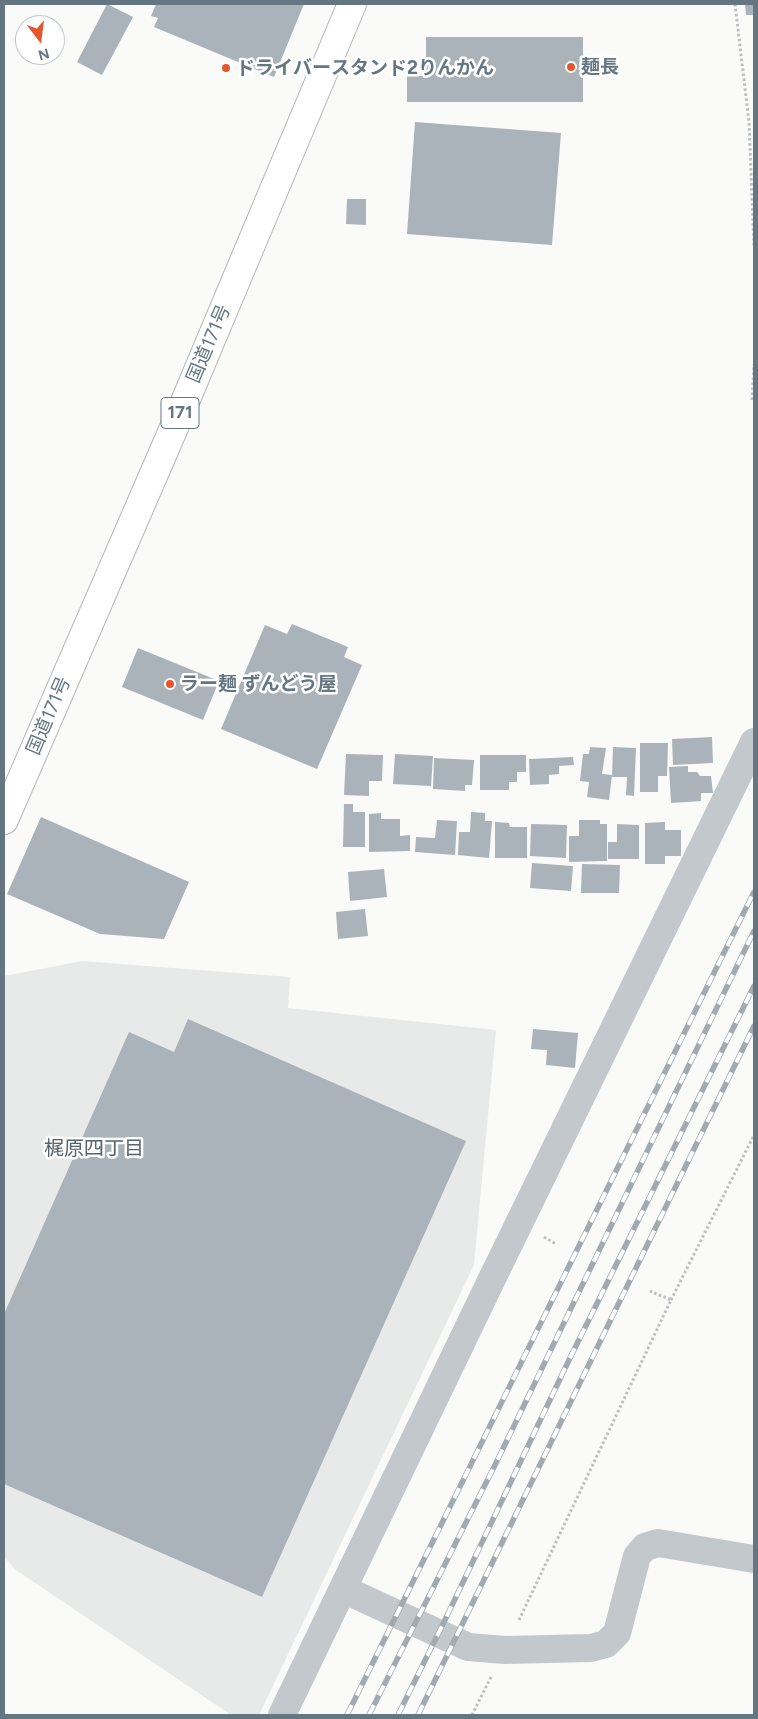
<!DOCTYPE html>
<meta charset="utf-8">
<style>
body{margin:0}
#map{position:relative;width:758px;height:1719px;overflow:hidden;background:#fafaf8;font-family:Figtree,sans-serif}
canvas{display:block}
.frame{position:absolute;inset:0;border:5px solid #657683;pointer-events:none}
.north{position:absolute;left:15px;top:15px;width:50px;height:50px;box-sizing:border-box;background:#fff;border:1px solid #c1c8cd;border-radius:50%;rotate:165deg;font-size:14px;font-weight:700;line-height:20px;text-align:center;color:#657683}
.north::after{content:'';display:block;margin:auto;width:18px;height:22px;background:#e4572e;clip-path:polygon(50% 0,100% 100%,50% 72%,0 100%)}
</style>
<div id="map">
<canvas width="758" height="1719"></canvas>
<div class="frame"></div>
<div class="north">N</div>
</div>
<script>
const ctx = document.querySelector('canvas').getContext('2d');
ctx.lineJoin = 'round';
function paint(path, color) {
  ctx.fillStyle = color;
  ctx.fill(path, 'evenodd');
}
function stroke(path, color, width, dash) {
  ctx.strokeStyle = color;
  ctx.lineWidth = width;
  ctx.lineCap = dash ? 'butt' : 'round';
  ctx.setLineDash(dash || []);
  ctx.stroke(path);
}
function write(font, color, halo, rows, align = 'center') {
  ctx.font = font + ' Figtree,"Noto Sans JP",sans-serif';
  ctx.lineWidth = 5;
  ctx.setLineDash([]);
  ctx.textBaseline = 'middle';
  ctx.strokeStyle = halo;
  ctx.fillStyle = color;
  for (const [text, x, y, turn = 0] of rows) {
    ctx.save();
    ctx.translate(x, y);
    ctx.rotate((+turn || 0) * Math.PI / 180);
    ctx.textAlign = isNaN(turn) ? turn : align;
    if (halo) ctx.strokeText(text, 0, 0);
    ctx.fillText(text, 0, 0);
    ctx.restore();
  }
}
paint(new Path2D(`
 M82,961L290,977L288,1008L496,1030L474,1265L259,1715H231L16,1570L4,1557V976Z`), '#e8e9e9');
paint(new Path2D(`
 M107,4L133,17L102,75L77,62Z
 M156,4H304L274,77L154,27L158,18L151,16Z
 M745,4H754V15H746Z
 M426,37H583V102H407V76H426Z
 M415,122L561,133L552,245L407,234Z
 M347,199H366V225L346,224Z
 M292,624L348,647L344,657L362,665L317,769L221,729L265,625L287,634Z
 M138,648L219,681L203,720L122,687Z
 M712,737L713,763L673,765L672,739Z
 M640,743H668L667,776H658V792H640Z
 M590,747L606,748L602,774L612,775L609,800L587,797L589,782L580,781L583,754H589Z
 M613,747L636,748L634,796L626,795L627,777H612Z
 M346,754L383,755L382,781H369V796L344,795Z
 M395,754L433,756L431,786L393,784Z
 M480,755H526V772H517V782H509V790H480Z
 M573,757L574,765L559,766V774L549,775V784L530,785L529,759Z
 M434,758L474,760L472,785H465V791L433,789Z
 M688,766V772H697L700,776H711L713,793H701V801L671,803L669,767Z
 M344,804H353V812H365V847H343Z
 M471,812L485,813V821H492L489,858L458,855L459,832H470Z
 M381,813V819H400V836L410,835V851L369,852V814Z
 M41,817L189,882L164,939L100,934L7,894Z
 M437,820L457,821L455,855L415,852L416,837L435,838Z
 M579,820H600V824H607V861L569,862V836H579Z
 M495,822L509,823L510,827H527V858H495Z
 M665,822V830H681V856H665V864H645V823Z
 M531,824L567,825L566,858L530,856Z
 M617,824L639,825V859H608V842H617Z
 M532,863L573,866L571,891L530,888Z
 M582,864L620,865L619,893H581Z
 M384,869L387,897L350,901L348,872Z
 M365,909L368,936L338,939L336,912Z
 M188,1019L466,1141L262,1597L4,1484V1314L129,1032L174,1052Z
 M533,1029L578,1033L575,1068L546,1065L547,1050L531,1049Z`), '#aab3b9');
const highway = new Path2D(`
 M4,820L179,416L352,4`);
stroke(highway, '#b4b9bd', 30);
stroke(new Path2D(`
 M735,4L749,122L754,247
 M752,400L754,364
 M544,1237L556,1244
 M671,1300L754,1135
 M519,1620L671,1300L650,1291
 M472,1715L491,1677`), '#bbbfc2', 3, [2.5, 2.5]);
stroke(new Path2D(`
 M343,1589L468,1647L505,1650L591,1648L606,1644L617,1633L637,1556L645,1547L658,1543L754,1559
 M282,1715L489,1285L754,742`), '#c3c8cc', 28);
stroke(highway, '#fff', 28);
const rail = new Path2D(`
 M347,1715L754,892
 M369,1715L496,1463L754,931
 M398,1715L444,1622L569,1360L754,986
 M418,1715L754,1026`);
stroke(rail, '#a2aab0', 5.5);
stroke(rail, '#fff', 4, [11]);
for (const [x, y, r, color] of [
 [571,67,5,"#e4572e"],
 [226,68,5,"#e4572e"],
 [170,684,5,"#e4572e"]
]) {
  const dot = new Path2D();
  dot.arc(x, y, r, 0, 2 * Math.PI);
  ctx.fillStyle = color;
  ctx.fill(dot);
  stroke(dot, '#fff', 2);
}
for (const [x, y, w] of [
 [180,413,38]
]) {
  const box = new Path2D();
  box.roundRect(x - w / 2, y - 15.5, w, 31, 4);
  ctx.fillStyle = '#fff';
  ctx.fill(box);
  stroke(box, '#657683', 1);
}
write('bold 18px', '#657683', null, [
 ["171",180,413]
]);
write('bold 19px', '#657683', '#fff', [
 ["麺長",581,67],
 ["ドライバースタンド2りんかん",236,68],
 ["ラー麺 ずんどう屋",180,684]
], 'left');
write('19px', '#657683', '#fff', [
 ["国道171号",209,344,-67],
 ["国道171号",49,716,-67]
]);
write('20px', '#57646e', '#fff', [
 ["梶原四丁目",94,1149]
]);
</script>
